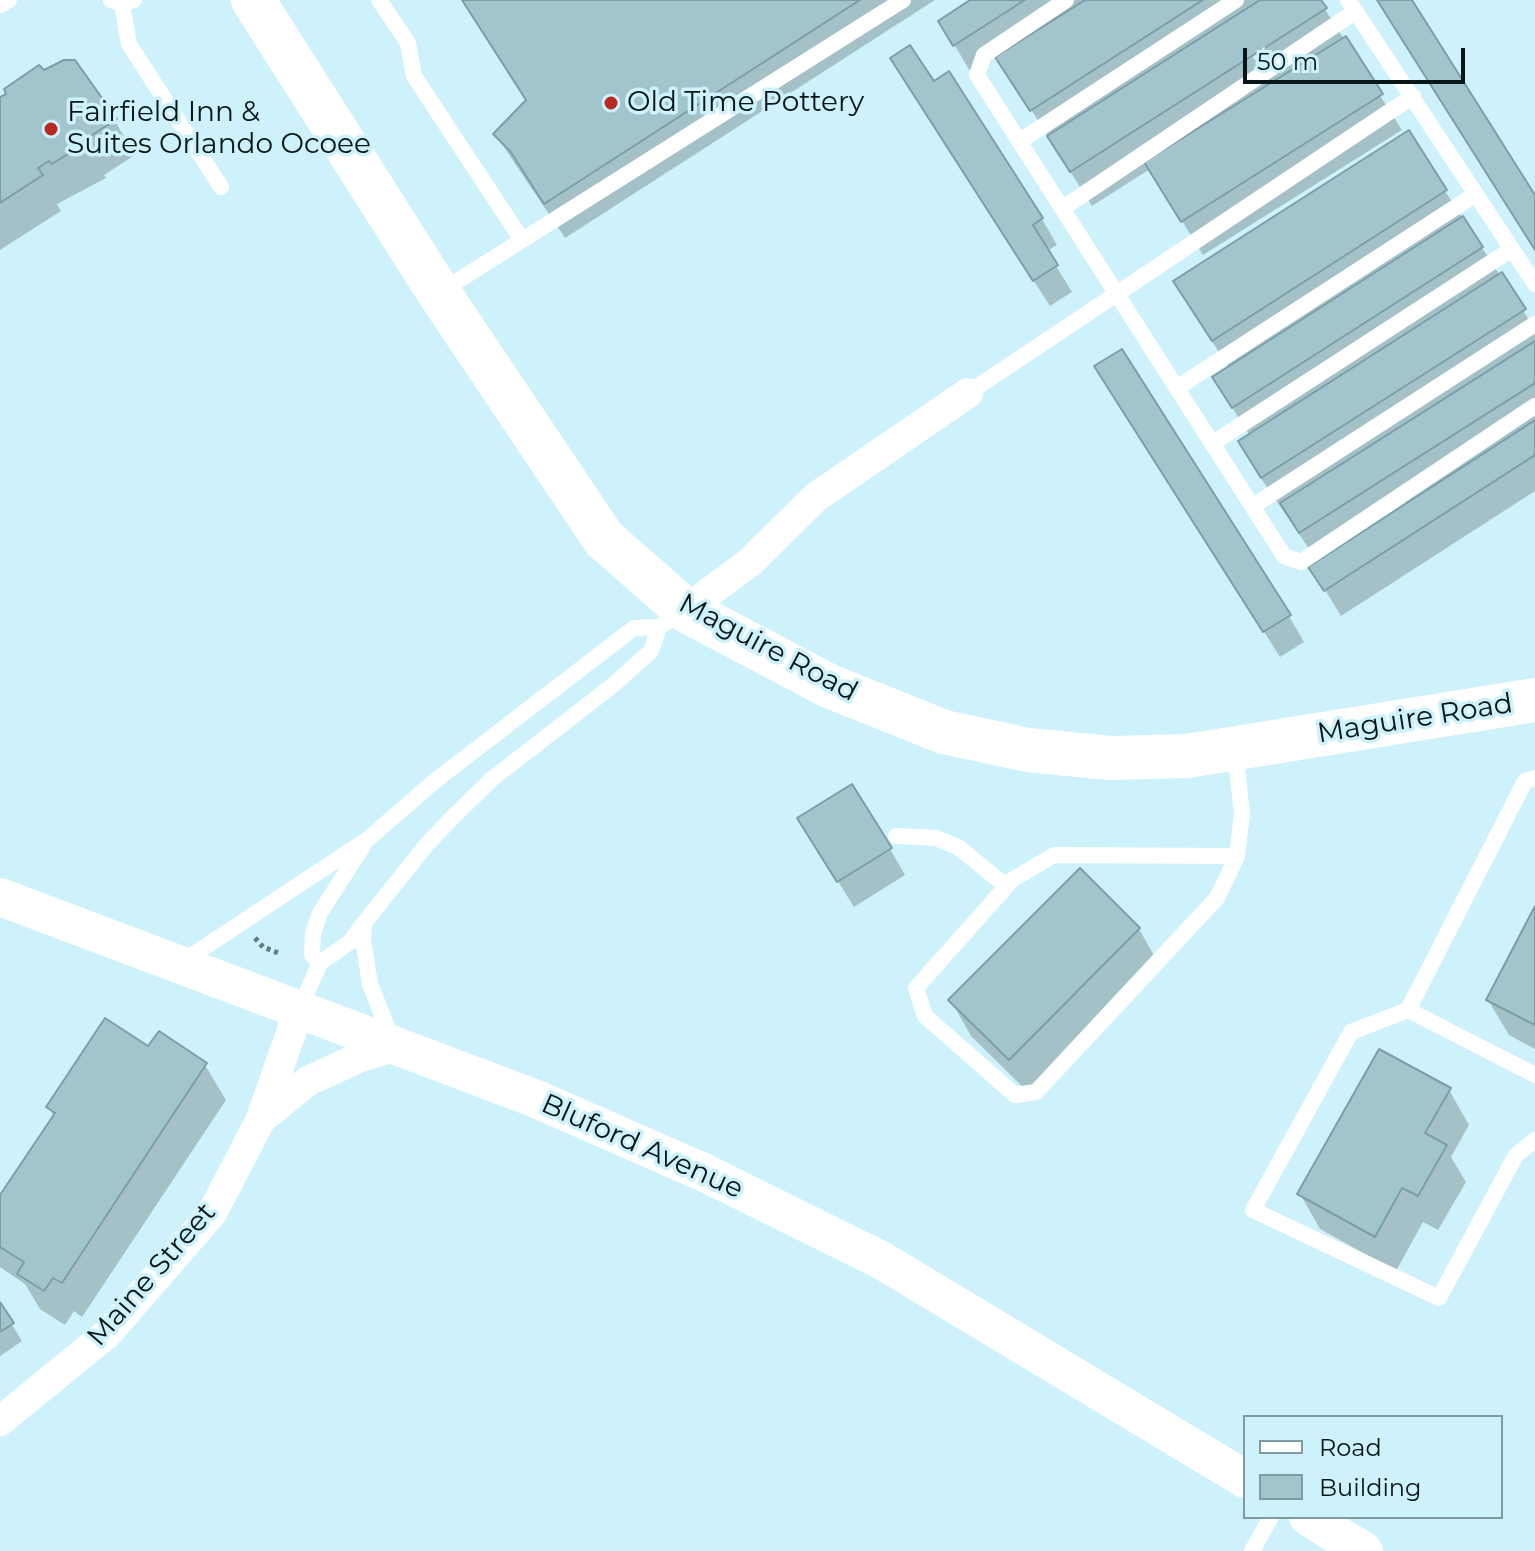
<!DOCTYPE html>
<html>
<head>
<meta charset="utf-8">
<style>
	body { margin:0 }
	#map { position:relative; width:1535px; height:1551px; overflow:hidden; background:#cef2fb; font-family:Montserrat,sans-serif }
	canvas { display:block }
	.legend { position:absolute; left:1243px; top:1415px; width:260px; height:104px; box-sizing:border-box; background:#cef2fb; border:2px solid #7f9aa0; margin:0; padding:10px 14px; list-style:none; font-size:24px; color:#081618 }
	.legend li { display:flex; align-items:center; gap:16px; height:40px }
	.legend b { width:40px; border:2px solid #7f9aa0 }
	.scale { position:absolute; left:1243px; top:48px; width:222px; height:36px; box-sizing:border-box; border:4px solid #081618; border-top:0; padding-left:10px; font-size:24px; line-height:28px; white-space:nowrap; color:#081618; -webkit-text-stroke:6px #cef2fb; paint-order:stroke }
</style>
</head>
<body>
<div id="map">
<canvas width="1535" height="1551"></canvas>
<ul class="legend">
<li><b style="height:10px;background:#fff"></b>Road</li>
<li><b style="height:22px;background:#a2c5cd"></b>Building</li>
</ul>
<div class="scale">50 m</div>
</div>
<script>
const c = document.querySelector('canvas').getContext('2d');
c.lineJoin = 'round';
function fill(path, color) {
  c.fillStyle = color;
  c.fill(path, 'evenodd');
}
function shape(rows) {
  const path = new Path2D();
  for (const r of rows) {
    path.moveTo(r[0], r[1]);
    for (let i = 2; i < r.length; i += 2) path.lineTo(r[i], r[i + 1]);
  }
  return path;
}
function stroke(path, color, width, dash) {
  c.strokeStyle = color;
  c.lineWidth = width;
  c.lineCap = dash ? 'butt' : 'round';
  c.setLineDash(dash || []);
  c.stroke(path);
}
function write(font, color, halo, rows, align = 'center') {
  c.font = font + ' Montserrat,sans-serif';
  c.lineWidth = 7;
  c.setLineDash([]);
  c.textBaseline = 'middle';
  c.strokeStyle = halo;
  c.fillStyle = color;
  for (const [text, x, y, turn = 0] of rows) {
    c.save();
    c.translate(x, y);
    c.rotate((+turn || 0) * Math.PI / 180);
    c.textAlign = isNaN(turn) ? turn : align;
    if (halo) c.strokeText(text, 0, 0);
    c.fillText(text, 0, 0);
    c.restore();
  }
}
fill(shape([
	[463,0,935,0,565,238,495,134,528,102],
	[974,0,1319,0,1402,130,1203,255,1150,169,1092,206,996,54,970,71,940,21],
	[44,72,96,89,135,155,104,175,106,178,57,204,61,211,0,250,0,99],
	[933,83,1042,219,1057,245,1047,251,1072,292,1050,306,908,85],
	[1445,191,1535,329,1535,491,1341,616,1311,567,1407,505,1405,502,1316,559,1260,477,1250,436,1230,404,1230,369,1196,317],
	[1112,393,1289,616,1304,642,1280,657],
	[815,845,890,849,905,875,854,907],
	[1535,910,1535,1049,1509,1035,1488,1000],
	[1139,929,1159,964,1030,1094,971,1036,951,1001],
	[149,1049,205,1065,226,1100,82,1317,74,1311,65,1325,40,1309,25,1284,0,1267,0,1198,54,1117,49,1107],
	[1449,1090,1469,1125,1451,1157,1466,1182,1438,1230,1423,1222,1396,1271,1320,1229,1300,1194],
	[0,1305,22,1341,0,1356]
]), '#0003');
const building = shape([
	[462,0,860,0,544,204,510,151,493,134,526,100,462,0],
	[970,0,1025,0,953,46,938,21,970,0],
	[1085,0,1203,0,1030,111,995,57,1085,0],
	[1260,0,1321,0,1327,8,1070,172,1047,136,1260,0],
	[1377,0,1412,0,1535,195,1535,250,1377,0],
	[1346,36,1383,94,1181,222,1144,162,1346,36],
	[910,45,934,81,949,71,1043,218,1033,225,1058,265,1033,281,890,58,910,45],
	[64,60,75,60,117,119,86,139,87,142,52,164,49,161,38,168,43,175,0,203,0,97,6,94,4,89,39,65,44,70,64,60],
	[1409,130,1447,190,1212,341,1173,281,1409,130],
	[1463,216,1483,247,1232,408,1212,377,1463,216],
	[1502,272,1526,309,1261,478,1238,441,1502,272],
	[1535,341,1535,383,1299,533,1280,503,1535,341],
	[1122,349,1291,615,1263,632,1094,366,1122,349],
	[1535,420,1535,455,1324,591,1308,567,1535,420],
	[852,784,892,848,837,882,797,818,852,784],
	[1080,868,1140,928,1009,1060,948,1000,1080,868],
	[1535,906,1535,1025,1486,1000,1535,906],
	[105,1018,148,1046,159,1031,207,1063,62,1283,53,1278,44,1291,17,1274,24,1262,0,1247,0,1195,55,1113,46,1107,105,1018],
	[1379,1049,1451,1088,1425,1133,1447,1145,1418,1196,1402,1188,1375,1237,1297,1194,1379,1049],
	[0,1302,14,1323,0,1332,0,1302]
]);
fill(building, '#a2c5cd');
stroke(building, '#7c9fa7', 2);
stroke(shape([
	[255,938,263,947,281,954]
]), '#637c81', 5, [4, 4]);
stroke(shape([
	[111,0,122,4,134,0],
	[379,0,408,43,414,76,522,240],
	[1066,0,984,55,977,75,1284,556,1301,562,1535,406],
	[1348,0,1535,284],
	[122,4,129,44,221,187],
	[0,5,9,0],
	[1020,141,1236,0],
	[1063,208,1356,11],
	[440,292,903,0],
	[1178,387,1476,194],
	[968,393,1413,96],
	[1213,443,1512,249],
	[1253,506,1535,324],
	[1235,750,1242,814,1237,856,1217,898,1036,1092,1015,1095,925,1016,916,988,1012,880,1054,855,1237,856],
	[896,836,936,838,958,847,1006,886],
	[182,962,368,839,436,780,634,628,659,627,684,611],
	[320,963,312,955,313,933,320,913,363,846],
	[299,1010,320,963,350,942,363,924],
	[1408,1010,1525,781,1535,778],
	[393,1042,370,984,363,940,364,923,428,843,454,816,493,778,612,686,651,651,659,627],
	[1535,1075,1408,1010,1351,1032,1253,1210,1439,1298,1516,1155,1535,1140],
	[1252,1551,1271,1517]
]), '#fff', 16);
stroke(shape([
	[685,610,749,563,816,497,968,393],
	[261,1119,308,1081,358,1058,394,1047],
	[0,1421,108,1333,212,1213,260,1121,299,1010]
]), '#fff', 30);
stroke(shape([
	[0,897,534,1098,705,1173,881,1260,1245,1479],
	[1308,1517,1364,1551]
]), '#fff', 38);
stroke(shape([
	[253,0,439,293,604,539,685,610,829,686,944,732,1028,750,1110,758,1187,756,1535,700]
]), '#fff', 44);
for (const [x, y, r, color] of [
	[611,103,8,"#b92b20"],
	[51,129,8,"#b92b20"]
]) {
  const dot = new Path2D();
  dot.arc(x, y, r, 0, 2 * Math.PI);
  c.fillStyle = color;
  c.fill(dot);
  stroke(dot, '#cef2fb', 3);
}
write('28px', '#081618', '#cef2fb', [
	["Old Time Pottery",627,103],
	["Fairfield Inn &",67,113],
	["Suites Orlando Ocoee",67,145]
], 'left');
write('28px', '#081618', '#cef2fb', [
	["Maguire Road",768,648,28],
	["Maguire Road",1415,719,-9],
	["Bluford Avenue",642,1147,24],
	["Maine Street",152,1275,-49]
]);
</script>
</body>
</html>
